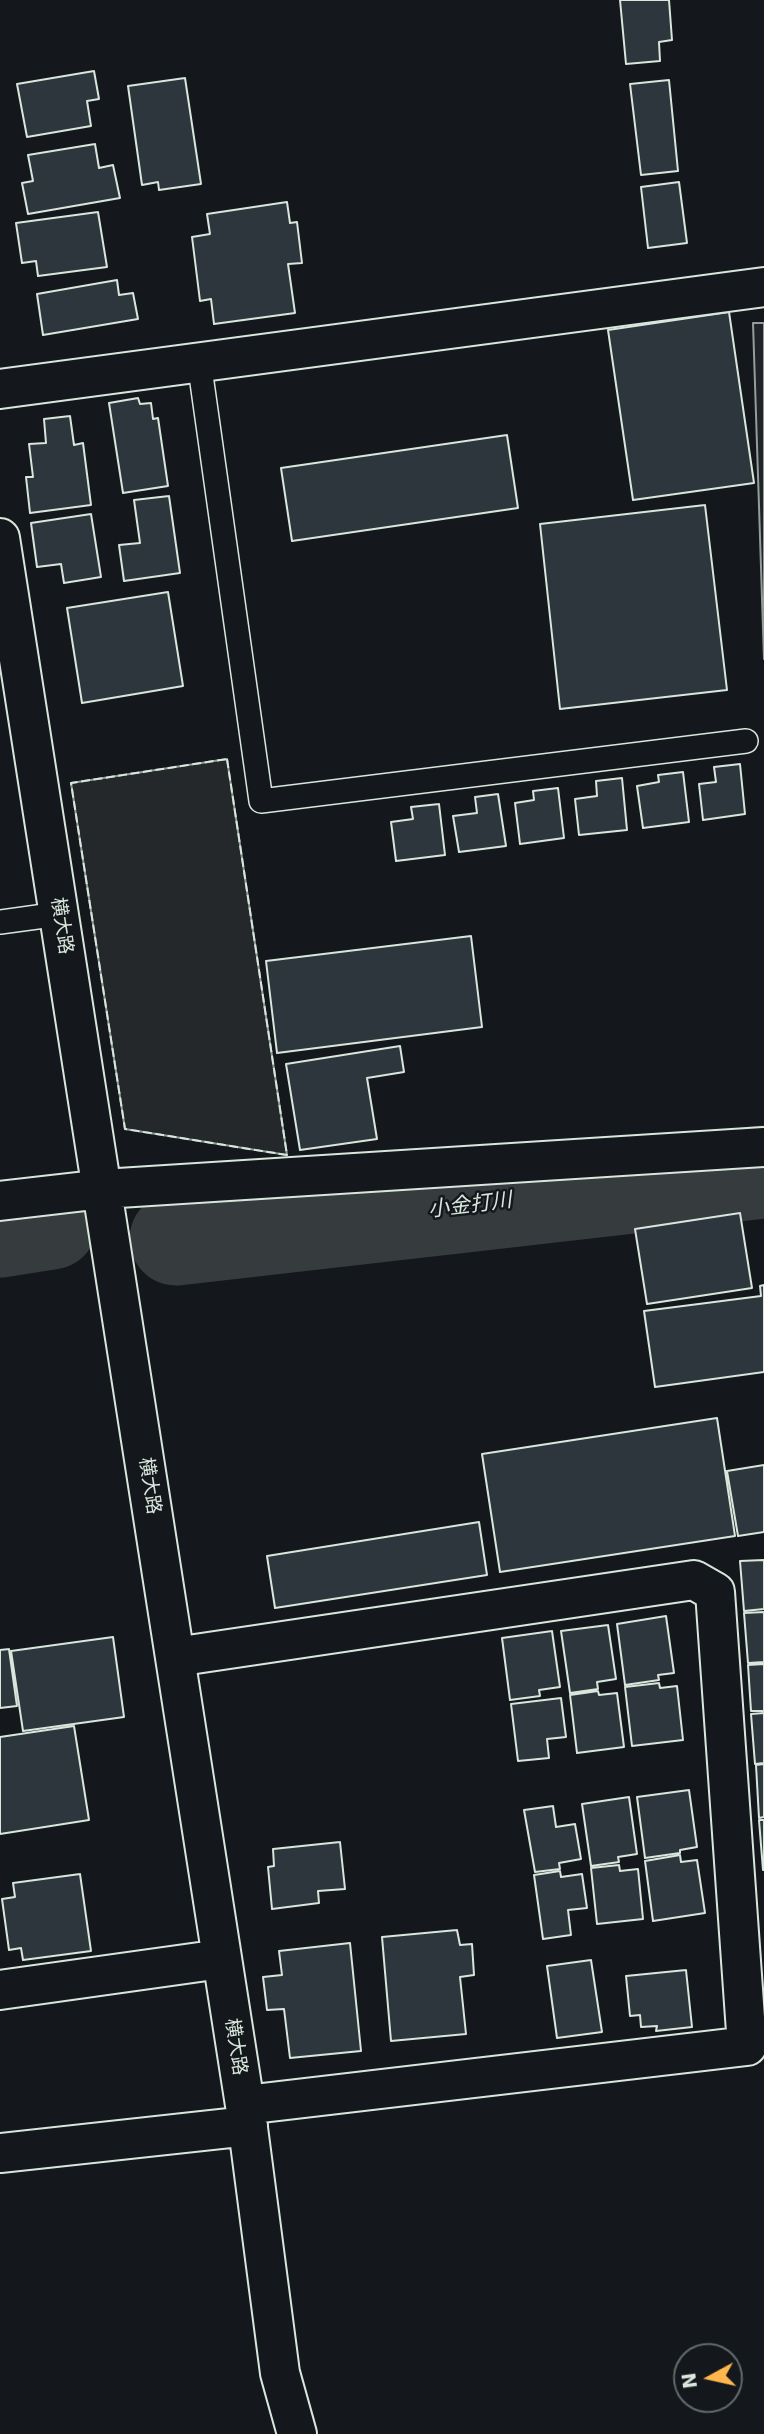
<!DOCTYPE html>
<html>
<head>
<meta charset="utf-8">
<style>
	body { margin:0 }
	#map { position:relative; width:764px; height:2434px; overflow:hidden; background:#14181c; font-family:"DejaVu Sans",sans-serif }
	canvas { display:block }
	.north { position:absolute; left:673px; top:2343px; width:70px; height:70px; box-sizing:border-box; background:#14181c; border:2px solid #626a69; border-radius:50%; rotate:262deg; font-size:19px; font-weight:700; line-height:28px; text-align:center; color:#d8e6dc }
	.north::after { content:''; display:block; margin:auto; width:24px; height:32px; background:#ffb74d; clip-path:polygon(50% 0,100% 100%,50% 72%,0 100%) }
</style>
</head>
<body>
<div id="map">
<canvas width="764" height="2434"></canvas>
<div class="north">N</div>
</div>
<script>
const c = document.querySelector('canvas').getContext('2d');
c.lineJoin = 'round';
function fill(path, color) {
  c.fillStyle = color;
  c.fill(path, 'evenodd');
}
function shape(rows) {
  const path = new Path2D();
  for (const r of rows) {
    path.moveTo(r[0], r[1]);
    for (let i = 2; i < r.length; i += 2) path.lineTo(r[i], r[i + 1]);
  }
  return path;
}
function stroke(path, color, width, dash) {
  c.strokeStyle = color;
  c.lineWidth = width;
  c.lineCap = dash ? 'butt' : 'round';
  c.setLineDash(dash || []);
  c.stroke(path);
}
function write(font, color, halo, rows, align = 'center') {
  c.font = font + ' "DejaVu Sans","Noto Sans JP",sans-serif';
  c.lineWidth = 5;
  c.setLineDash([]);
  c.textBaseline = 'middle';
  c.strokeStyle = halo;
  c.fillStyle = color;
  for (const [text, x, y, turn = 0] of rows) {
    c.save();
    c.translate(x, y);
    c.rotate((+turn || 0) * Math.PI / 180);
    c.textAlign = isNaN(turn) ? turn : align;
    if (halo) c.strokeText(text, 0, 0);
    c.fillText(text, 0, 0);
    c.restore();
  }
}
const green = shape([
	[753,323,764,323,764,659,753,323]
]);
fill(green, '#202428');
stroke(green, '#939e99', 2);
const parking = shape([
	[227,759,287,1155,125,1129,71,783,227,759]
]);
fill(parking, '#24282b');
stroke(parking, '#939e99', 2);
stroke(shape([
	[0,1231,51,1223],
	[176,1239,764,1172]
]), '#363b3e', 93);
const building = shape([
	[620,0,669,0,672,40,659,42,660,61,626,64,620,0],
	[94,71,99,99,87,101,91,126,27,137,17,84,94,71],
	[185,78,201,184,159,190,158,182,142,185,128,86,185,78],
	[669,80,678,171,641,175,630,84,669,80],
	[95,144,99,168,113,165,120,198,28,214,22,183,33,181,28,155,95,144],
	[679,182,687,243,648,248,641,187,679,182],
	[287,202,290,223,297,222,302,263,288,264,295,313,214,324,211,299,200,301,192,237,210,234,207,214,287,202],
	[98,212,107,267,38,276,36,261,22,263,16,223,98,212],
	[117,280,119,295,133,293,138,319,43,335,37,294,117,280],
	[729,312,754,483,633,500,608,330,729,312],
	[138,398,140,404,151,403,153,419,158,418,168,486,123,493,109,403,138,398],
	[70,416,74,445,83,443,91,505,30,513,26,477,33,477,29,444,46,443,44,419,70,416],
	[507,435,518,508,292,541,281,468,507,435],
	[169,496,180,573,124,581,119,545,140,543,134,500,169,496],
	[705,505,727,690,560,709,540,524,705,505],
	[91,514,101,577,64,583,61,564,37,567,31,523,91,514],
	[168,592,183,686,82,703,67,608,168,592],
	[740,764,745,814,703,820,699,784,716,782,714,767,740,764],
	[683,772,689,822,643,828,637,786,659,782,658,775,683,772],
	[622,778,627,830,579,835,575,799,597,796,596,781,622,778],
	[558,788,564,838,520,844,515,803,534,800,533,791,558,788],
	[498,794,506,846,459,852,453,816,477,813,475,797,498,794],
	[439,804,445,855,396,861,391,822,413,819,411,807,439,804],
	[471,936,482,1027,277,1053,266,961,471,936],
	[400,1046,404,1072,367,1078,377,1139,300,1150,286,1064,400,1046],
	[740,1213,752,1288,647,1304,635,1229,740,1213],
	[764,1285,764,1372,655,1387,644,1311,761,1296,760,1286,764,1285],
	[717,1418,735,1536,500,1572,482,1454,717,1418],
	[764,1465,764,1532,738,1536,727,1471,764,1465],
	[479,1522,487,1575,275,1608,267,1556,479,1522],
	[764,1560,764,1609,744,1611,740,1561,764,1560],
	[764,1612,764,1662,748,1663,744,1613,764,1612],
	[666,1616,674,1673,658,1675,659,1680,625,1685,617,1624,666,1616],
	[608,1625,616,1679,597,1682,598,1689,570,1693,561,1631,608,1625],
	[552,1631,560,1687,539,1690,540,1696,510,1700,502,1638,552,1631],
	[113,1637,124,1717,23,1731,11,1651,113,1637],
	[9,1649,17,1706,0,1708,0,1650,9,1649],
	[764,1664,764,1711,751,1711,748,1665,764,1664],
	[659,1683,660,1688,677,1686,683,1740,632,1746,625,1687,659,1683],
	[598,1691,599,1695,617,1693,624,1747,577,1753,570,1695,598,1691],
	[561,1698,566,1737,547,1739,549,1758,518,1761,511,1704,561,1698],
	[764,1713,764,1763,755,1764,751,1714,764,1713],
	[74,1726,89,1820,0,1834,0,1737,74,1726],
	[764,1764,764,1817,759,1818,756,1765,764,1764],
	[689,1790,697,1847,680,1850,680,1853,645,1858,637,1797,689,1790],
	[629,1797,637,1854,618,1857,619,1862,591,1866,582,1804,629,1797],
	[553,1806,556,1827,575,1824,581,1859,559,1863,560,1869,535,1872,524,1810,553,1806],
	[759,1820,764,1820,764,1870,763,1870,759,1820],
	[340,1842,345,1889,318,1891,319,1903,272,1909,268,1867,274,1866,273,1849,340,1842],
	[680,1855,681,1862,697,1860,705,1913,653,1921,645,1861,680,1855],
	[619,1865,620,1871,638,1869,643,1919,597,1924,591,1868,619,1865],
	[560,1871,561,1877,582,1874,587,1908,568,1910,571,1935,543,1939,534,1875,560,1871],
	[80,1874,91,1951,23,1960,21,1948,9,1950,2,1899,15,1897,13,1883,80,1874],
	[457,1930,460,1945,472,1944,474,1975,460,1977,466,2034,391,2041,382,1937,457,1930],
	[350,1943,361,2051,290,2058,284,2009,267,2010,263,1977,282,1975,279,1951,350,1943],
	[591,1960,602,2032,557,2038,547,1966,591,1960],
	[686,1970,692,2027,656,2031,657,2026,641,2027,640,2015,630,2016,626,1976,686,1970]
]);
fill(building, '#2c363c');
stroke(building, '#d8e6dc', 2);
const service = shape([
	[199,361,261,801,746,741],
	[0,922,59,914]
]);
const minor = shape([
	[0,389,764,287],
	[0,538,245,2105,280,2373,297,2434],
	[0,1201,103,1189,764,1147],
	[175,1657,694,1580,715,1592,747,2046,245,2105],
	[0,1990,221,1959],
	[0,2153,248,2126]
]);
stroke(service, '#d8e6dc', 26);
stroke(minor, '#d8e6dc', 42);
stroke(service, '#14181c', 23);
stroke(minor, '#14181c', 38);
stroke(shape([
	[227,759,287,1155,125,1129,71,783,227,759]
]), '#d8e6dc', 2, [9, 3.5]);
write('19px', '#d8e6dc', '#14181c', [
	["横大路",61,926,81],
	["横大路",149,1486,81],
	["横大路",235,2047,81]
]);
write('italic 21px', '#d8e6dc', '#14181c', [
	["小金打川",470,1206,-7]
]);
</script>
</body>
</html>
